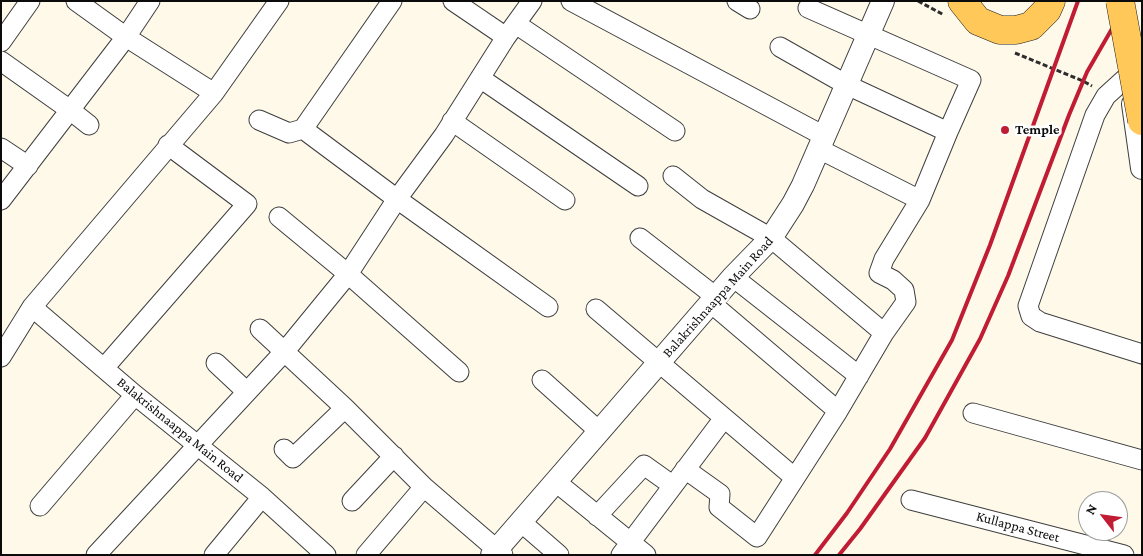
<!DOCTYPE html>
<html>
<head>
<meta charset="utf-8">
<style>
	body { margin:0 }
	#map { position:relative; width:1143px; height:556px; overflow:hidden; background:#fff9e9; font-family:"Crimson Pro",serif }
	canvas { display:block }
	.frame { position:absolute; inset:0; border:2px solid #0b0b0b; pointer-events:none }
	.north { position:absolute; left:1078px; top:491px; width:50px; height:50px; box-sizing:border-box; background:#fff; border:1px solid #9d9d9d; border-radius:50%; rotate:300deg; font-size:14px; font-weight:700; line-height:20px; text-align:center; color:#0b0b0b }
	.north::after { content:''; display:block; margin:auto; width:18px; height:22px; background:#c01d34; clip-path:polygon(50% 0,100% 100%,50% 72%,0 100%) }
</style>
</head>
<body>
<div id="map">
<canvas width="1143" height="556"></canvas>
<div class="frame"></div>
<div class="north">N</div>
</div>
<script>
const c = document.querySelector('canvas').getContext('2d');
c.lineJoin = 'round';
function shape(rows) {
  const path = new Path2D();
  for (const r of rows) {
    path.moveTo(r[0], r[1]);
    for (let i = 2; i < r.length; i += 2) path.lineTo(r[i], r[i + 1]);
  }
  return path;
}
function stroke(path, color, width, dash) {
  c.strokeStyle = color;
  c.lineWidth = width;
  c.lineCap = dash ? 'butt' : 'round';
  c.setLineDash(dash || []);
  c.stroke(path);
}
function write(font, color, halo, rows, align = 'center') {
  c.font = font + ' "Crimson Pro",serif';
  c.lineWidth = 5;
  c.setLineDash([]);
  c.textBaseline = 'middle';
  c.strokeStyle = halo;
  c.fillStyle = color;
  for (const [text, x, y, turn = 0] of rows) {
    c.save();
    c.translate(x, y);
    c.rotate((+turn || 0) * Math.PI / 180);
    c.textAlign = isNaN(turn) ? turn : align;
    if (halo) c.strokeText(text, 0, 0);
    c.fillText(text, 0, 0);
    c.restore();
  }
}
const minor = shape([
	[76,1,126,37,214,93],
	[453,1,506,37],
	[571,1,824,136],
	[737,1,750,9],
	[808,8,971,80,948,132],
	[516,24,675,131],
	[1,42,30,1],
	[1,61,70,110,89,125],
	[1128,76,1106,96,1095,115,1028,306,1031,316,1040,322,1142,354],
	[480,78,638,186],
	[259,120,289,133,303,129,392,1],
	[452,121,565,200],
	[303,129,397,199,548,307],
	[1,148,28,166],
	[819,149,920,200],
	[673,176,702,199,771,238,884,333],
	[1,200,126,37,150,1],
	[279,217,348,274,459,372],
	[640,238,716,297],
	[733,277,859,376],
	[711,303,838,411],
	[32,307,135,395,262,497,326,555],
	[596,309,795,478],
	[260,329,345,408,424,487,503,555],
	[1,357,32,307,214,93,279,1],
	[216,363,247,392],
	[104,368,247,204,168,145],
	[542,380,600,432],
	[973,413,1142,460],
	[284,449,293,458,345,408],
	[685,469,720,494,719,507,757,537,838,411,884,333,906,302,904,290,893,280,879,273,884,259,920,200,948,132,847,85,780,47],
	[556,482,646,555],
	[911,500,1124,555],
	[352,501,394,456],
	[40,506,135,395],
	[597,516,644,465,672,485],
	[521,522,559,555],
	[96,555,285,351,348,274,397,199,444,135,506,37,532,1],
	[214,555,262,497],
	[366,555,424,487],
	[621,555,724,418]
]);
const tertiary = shape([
	[1133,104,1142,168],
	[492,555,733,277,771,238,793,204,803,185,883,1]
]);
const primary = shape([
	[962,1,978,21,1000,30,1016,30,1031,26,1047,10,1051,1]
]);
stroke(minor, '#3e3e3e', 21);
stroke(tertiary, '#3e3e3e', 24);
stroke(primary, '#1c1c1c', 29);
stroke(shape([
	[918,1,944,15],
	[1015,53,1083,81,1092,86]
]), '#2d2d2d', 3, [5, 2.5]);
stroke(minor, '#fff', 19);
stroke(tertiary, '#fff', 22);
stroke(primary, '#ffc859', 28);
stroke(shape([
	[815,555,847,513,890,449,952,340,990,245,1078,1],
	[839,555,860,529,925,438,980,339,1008,276,1069,115,1087,72,1128,1]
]), '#c01d34', 4);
const primaryBridge = shape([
	[1120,1,1142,121]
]);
stroke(primaryBridge, '#1c1c1c', 29, []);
stroke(primaryBridge, '#ffc859', 28);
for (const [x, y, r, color] of [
	[1005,130,5,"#c01d34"]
]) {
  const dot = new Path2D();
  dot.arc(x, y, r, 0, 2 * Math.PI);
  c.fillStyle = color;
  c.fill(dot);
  stroke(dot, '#fff', 2);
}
write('bold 14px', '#0b0b0b', '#fff', [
	["Temple",1015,130]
], 'left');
write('14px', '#0b0b0b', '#fff', [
	["Balakrishnaappa Main Road",718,297,-48],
	["Balakrishnaappa Main Road",180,430,39],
	["Kullappa Street",1018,527,15]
]);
</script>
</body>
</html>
